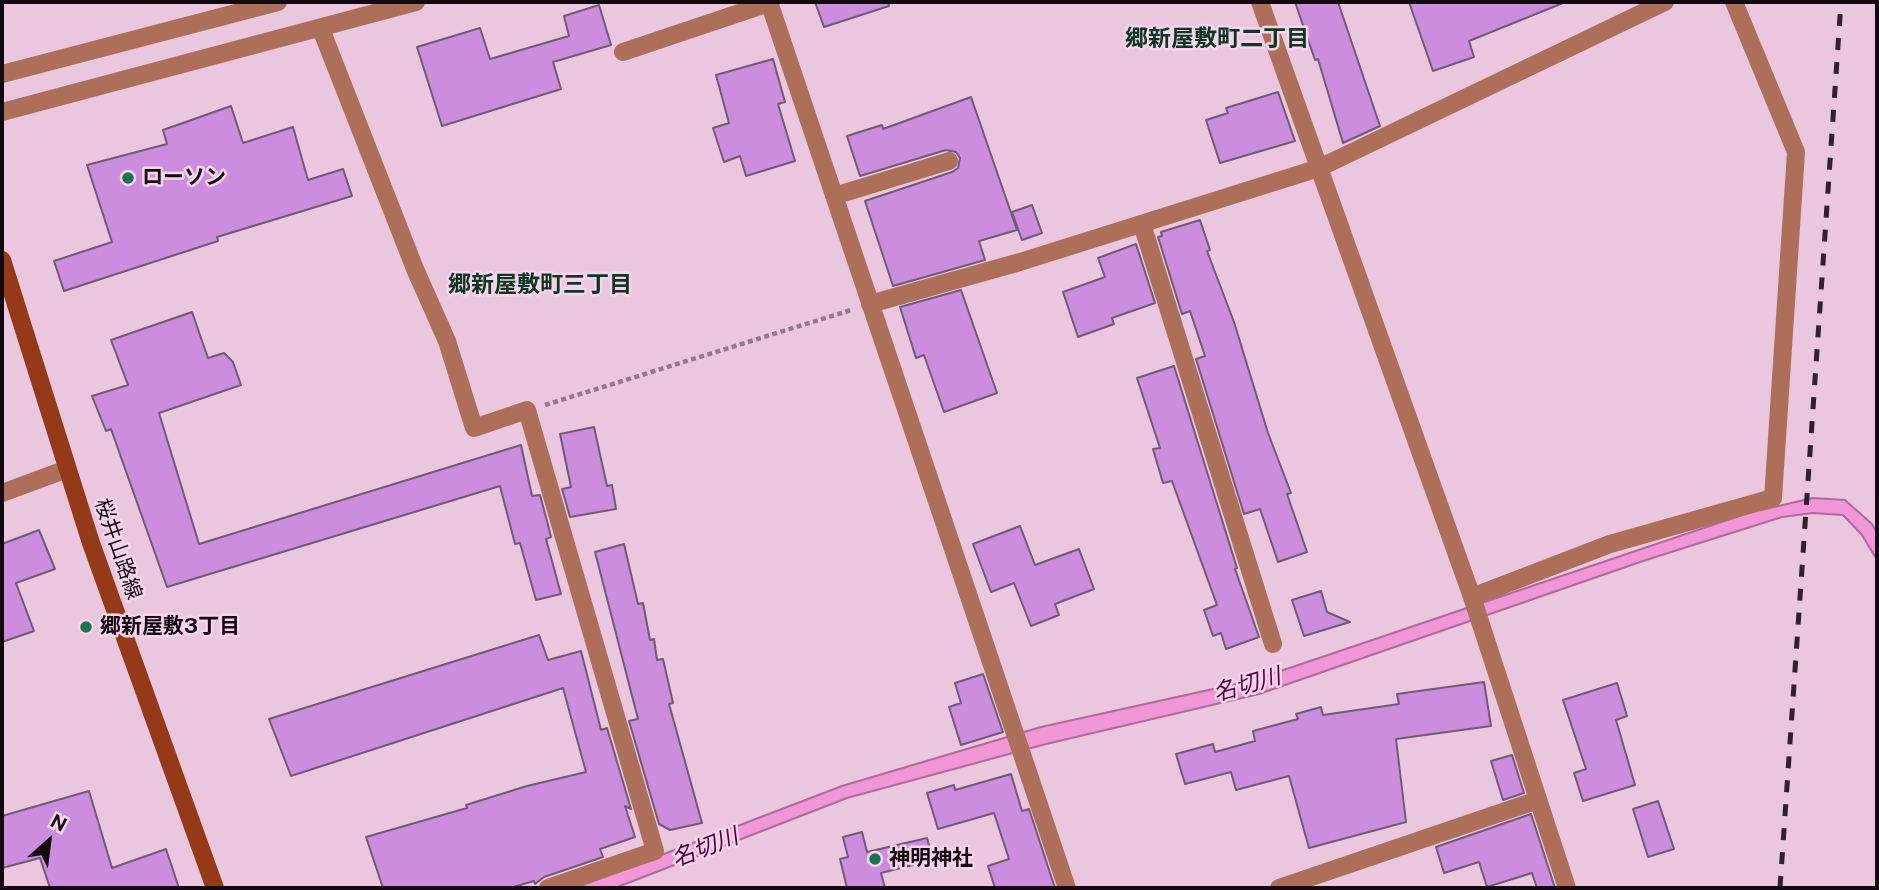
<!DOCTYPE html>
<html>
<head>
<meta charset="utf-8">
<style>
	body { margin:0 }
	#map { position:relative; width:1879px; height:890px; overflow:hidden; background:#eac7de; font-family:"Public Sans",sans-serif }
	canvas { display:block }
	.frame { position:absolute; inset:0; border:4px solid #130810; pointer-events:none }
	.north { position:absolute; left:14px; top:806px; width:70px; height:70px; -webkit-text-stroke:5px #f7d4eb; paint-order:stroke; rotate:28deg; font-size:19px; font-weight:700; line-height:28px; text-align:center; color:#130810 }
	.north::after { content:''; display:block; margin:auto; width:24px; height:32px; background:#130810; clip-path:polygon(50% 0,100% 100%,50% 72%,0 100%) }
</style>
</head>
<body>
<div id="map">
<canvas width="1879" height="890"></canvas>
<div class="frame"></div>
<div class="north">N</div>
</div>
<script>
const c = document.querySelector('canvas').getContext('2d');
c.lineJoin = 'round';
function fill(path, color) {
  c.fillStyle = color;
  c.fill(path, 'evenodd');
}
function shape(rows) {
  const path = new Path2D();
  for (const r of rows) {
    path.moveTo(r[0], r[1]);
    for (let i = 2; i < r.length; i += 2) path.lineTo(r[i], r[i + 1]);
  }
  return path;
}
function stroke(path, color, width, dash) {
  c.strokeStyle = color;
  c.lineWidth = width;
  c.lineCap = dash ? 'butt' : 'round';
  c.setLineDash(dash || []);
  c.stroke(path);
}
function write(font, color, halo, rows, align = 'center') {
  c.font = font + ' "Public Sans","Noto Sans JP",sans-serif';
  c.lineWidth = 5;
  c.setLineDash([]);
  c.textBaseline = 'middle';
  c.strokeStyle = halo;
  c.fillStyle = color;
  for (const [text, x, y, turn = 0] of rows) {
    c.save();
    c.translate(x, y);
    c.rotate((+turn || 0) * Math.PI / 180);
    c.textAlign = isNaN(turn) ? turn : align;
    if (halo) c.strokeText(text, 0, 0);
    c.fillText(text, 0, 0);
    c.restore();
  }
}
const water = shape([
	[1813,498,1845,500,1872,524,1877,533,1877,560,1862,535,1843,515,1813,513,1782,517,1646,560,1259,694,1046,744,847,798,615,888,575,888,842,786,1041,727,1254,680,1748,513,1813,498]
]);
fill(water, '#f196d6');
stroke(water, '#ae6b9b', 2);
const building = shape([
	[815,2,888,2,889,6,824,27,815,2],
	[1295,2,1338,2,1380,126,1343,143,1318,59,1315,60,1295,2],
	[1409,2,1563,2,1563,3,1469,41,1474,57,1433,71,1409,2],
	[599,5,611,45,553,62,561,89,442,126,417,47,480,28,490,59,569,36,564,16,599,5],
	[773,59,785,102,778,104,795,161,746,176,740,156,724,162,713,128,729,123,716,75,773,59],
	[1278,92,1295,141,1220,163,1206,120,1228,113,1226,108,1278,92],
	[971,97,1017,230,979,241,985,260,893,286,865,201,952,172,958,168,960,158,956,152,946,150,860,176,847,136,882,125,883,129,971,97],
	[231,106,243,143,293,127,308,180,343,169,352,196,217,237,218,241,64,291,54,261,112,242,87,165,167,144,163,130,231,106],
	[1032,205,1042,233,1022,240,1012,212,1032,205],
	[1200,220,1210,250,1207,251,1234,322,1268,433,1291,493,1287,494,1307,552,1278,562,1260,509,1244,514,1196,359,1205,356,1190,311,1182,314,1158,237,1162,236,1161,232,1200,220],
	[1136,244,1155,303,1112,318,1114,324,1078,337,1063,292,1105,277,1098,258,1136,244],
	[961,290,997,393,944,412,924,355,916,358,900,307,961,290],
	[192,312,208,358,224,353,233,362,241,385,159,413,199,544,521,445,532,496,540,495,547,521,551,537,546,539,561,594,536,600,520,543,515,544,500,486,167,587,111,429,106,431,92,396,128,385,111,340,192,312],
	[1174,366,1237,568,1235,569,1259,637,1226,649,1221,633,1213,636,1204,610,1217,605,1172,481,1163,483,1153,449,1160,448,1137,378,1174,366],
	[594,427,607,486,612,485,616,509,570,517,562,489,571,487,560,434,594,427],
	[1020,526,1035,565,1079,549,1094,589,1055,604,1059,615,1031,626,1014,583,991,592,973,544,1020,526],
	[39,530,55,569,16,583,34,631,2,642,2,544,39,530],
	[624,544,638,604,643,603,650,640,654,639,657,660,663,659,673,703,669,704,702,823,670,830,659,824,629,721,638,719,595,552,624,544],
	[1321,591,1327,612,1350,622,1304,636,1292,600,1321,591],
	[539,635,548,660,581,651,601,730,607,728,631,809,625,806,635,837,600,849,603,857,544,877,535,884,534,881,510,888,383,888,366,837,467,808,466,805,527,786,586,772,563,688,291,776,269,719,539,635],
	[983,674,1003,732,961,745,949,707,961,703,955,683,983,674],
	[1484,682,1491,726,1396,739,1406,822,1309,848,1289,776,1236,790,1231,772,1185,784,1176,754,1213,744,1215,752,1255,741,1253,731,1298,719,1296,714,1321,707,1323,715,1399,704,1397,694,1484,682],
	[1617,683,1627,716,1616,720,1635,785,1583,801,1574,773,1586,769,1563,700,1617,683],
	[1512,755,1524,793,1503,800,1491,761,1512,755],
	[1011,774,1022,811,1029,809,1055,888,995,888,988,866,1009,859,994,813,938,829,927,793,954,785,955,790,1011,774],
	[89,791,112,868,166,849,179,888,50,888,40,858,2,868,2,816,89,791],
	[1658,801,1674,849,1648,857,1633,809,1658,801],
	[1531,814,1555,888,1537,888,1532,873,1487,887,1479,862,1444,873,1436,847,1531,814],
	[862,832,867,852,927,838,933,860,881,873,885,888,847,888,840,859,848,857,843,837,862,832]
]);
fill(building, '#cd8ddf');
stroke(building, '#705b76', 2);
stroke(shape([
	[545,405,851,310]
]), '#93798a', 4.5, [5, 3.5]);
stroke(shape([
	[769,2,1067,888],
	[1260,2,1472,597,1567,888],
	[321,29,415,269,447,341,474,428,527,410,655,851,548,888],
	[623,52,769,3],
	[834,196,949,161],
	[1142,224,1273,644],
	[870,304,1020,262,1319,168,1665,2],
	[2,493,67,469],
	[1472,597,1610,544,1773,498,1796,152,1734,2],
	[1279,888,1538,800]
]), '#ae6f5a', 18);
stroke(shape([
	[2,74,278,2],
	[2,112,416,2]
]), '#ae6f5a', 18);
stroke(shape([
	[2,260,91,543,215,888]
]), '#953a18', 18);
stroke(shape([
	[1780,888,1841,2]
]), '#30222c', 5, [12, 12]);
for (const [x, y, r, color] of [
	[128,178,7,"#15764d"],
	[86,627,7,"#15764d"],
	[875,859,7,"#15764d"]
]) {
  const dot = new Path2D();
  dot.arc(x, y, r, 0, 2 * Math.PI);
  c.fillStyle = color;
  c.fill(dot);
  stroke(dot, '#f7d4eb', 2.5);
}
write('bold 21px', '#130810', '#f7d4eb', [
	["ローソン",142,178],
	["郷新屋敷3丁目",100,627],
	["神明神社",889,859]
], 'left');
write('21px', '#130810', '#f7d4eb', [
	["桜井山路線",118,549,71]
]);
write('bold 23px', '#0b3723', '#f7d4eb', [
	["郷新屋敷町二丁目",1217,39],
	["郷新屋敷町三丁目",540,285]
]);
write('italic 23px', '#510041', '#f7d4eb', [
	["名切川",1247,685,-16],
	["名切川",705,848,-21]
]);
</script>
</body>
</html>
